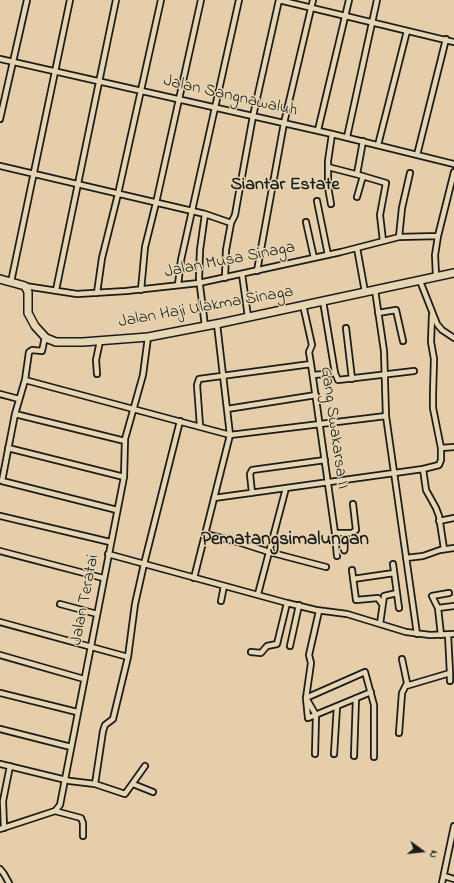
<!DOCTYPE html>
<html>
<head>
<meta charset="utf-8">
<style>
	body { margin:0 }
	#map { position:relative; width:454px; height:883px; overflow:hidden; background:#e5cea9; font-family:"Indie Flower",sans-serif }
	canvas { display:block }
	.north { position:absolute; left:402px; top:831px; width:40px; height:40px; -webkit-text-stroke:3px #e7d6b3; paint-order:stroke; rotate:105deg; font-size:11px; font-weight:700; line-height:16px; text-align:center; color:#1c1c1c }
	.north::after { content:''; display:block; margin:auto; width:14px; height:18px; background:#1c1c1c; clip-path:polygon(50% 0,100% 100%,50% 72%,0 100%) }
</style>
</head>
<body>
<div id="map">
<canvas width="454" height="883"></canvas>
<div class="north">N</div>
</div>
<script>
const c = document.querySelector('canvas').getContext('2d');
c.lineJoin = 'round';
function shape(rows) {
  const path = new Path2D();
  for (const r of rows) {
    path.moveTo(r[0], r[1]);
    for (let i = 2; i < r.length; i += 2) path.lineTo(r[i], r[i + 1]);
  }
  return path;
}
function stroke(path, color, width, dash) {
  c.strokeStyle = color;
  c.lineWidth = width;
  c.lineCap = dash ? 'butt' : 'round';
  c.setLineDash(dash || []);
  c.stroke(path);
}
function write(font, color, halo, rows, align = 'center') {
  c.font = font + ' "Indie Flower",sans-serif';
  c.lineWidth = 3;
  c.setLineDash([]);
  c.textBaseline = 'middle';
  c.strokeStyle = halo;
  c.fillStyle = color;
  for (const [text, x, y, turn = 0] of rows) {
    c.save();
    c.translate(x, y);
    c.rotate((+turn || 0) * Math.PI / 180);
    c.textAlign = isNaN(turn) ? turn : align;
    if (halo) c.strokeText(text, 0, 0);
    c.fillText(text, 0, 0);
    c.restore();
  }
}
const street = shape([
	[279,0,454,42],
	[0,59,332,134,454,164],
	[0,119,27,0],
	[318,130,349,0],
	[347,137,377,0],
	[378,145,407,31],
	[417,155,446,39],
	[0,166,205,214,231,223],
	[328,167,359,175,386,183,380,215,383,241],
	[357,174,363,141],
	[357,197,363,176],
	[317,201,328,255],
	[331,204,328,187,328,161,332,134],
	[306,222,314,258],
	[399,237,402,208,410,173],
	[357,248,365,292],
	[257,271,284,123,313,0],
	[242,274,248,317],
	[436,276,435,255,438,236,454,172],
	[225,278,226,250,231,223,235,215,238,198,253,116,279,0],
	[420,281,437,324,442,330,454,338],
	[11,282,70,0],
	[178,285,181,260,239,0],
	[25,286,77,294,126,291,199,283,341,252,399,237,438,236],
	[56,290,116,0],
	[141,290,145,247,156,203,201,0],
	[375,290,384,351,386,416,417,634],
	[97,293,102,258,118,194,161,0],
	[323,301,335,373,338,380,414,371],
	[303,305,312,345,309,352,311,364,335,533,337,556],
	[378,313,396,310,403,341],
	[205,326,199,278,200,250,205,214],
	[346,328,352,379],
	[45,337,42,351,32,350,29,352,25,380,15,414,2,481,117,510],
	[97,374,96,360,100,341],
	[313,375,335,373],
	[25,380,230,435,386,416],
	[0,394,19,399],
	[227,409,316,395],
	[15,414,125,441],
	[200,426,197,385,199,379,311,364],
	[8,448,124,477],
	[441,448,454,447],
	[423,469,426,490,436,508,439,516,444,549],
	[252,493,250,474,252,470,325,460],
	[214,498,423,469,439,465,441,460,441,448,433,408,433,394,434,359,431,342,432,315],
	[0,516,110,542],
	[439,521,454,518],
	[335,533,352,533,356,530,353,504],
	[205,534,238,542,269,552,326,567],
	[0,551,103,578],
	[108,554,287,603,316,610,347,614,406,632,430,635,454,634],
	[406,558,423,556,440,550,454,548],
	[393,564,399,608],
	[352,570,356,600,378,598,382,604],
	[194,578,230,435,217,324],
	[353,579,394,573],
	[258,594,286,488],
	[221,601,224,586],
	[60,604,97,614],
	[438,608,454,606],
	[319,611,309,655,311,663,306,698,308,718,371,692],
	[0,622,128,657,135,604,144,564,180,421],
	[380,624,384,596,397,593],
	[441,635,438,608,432,596,449,593],
	[448,635,450,673,450,681],
	[290,646,299,605],
	[251,652,261,653,267,646,277,644,287,603],
	[0,655,84,679],
	[406,686,450,673],
	[0,693,77,712],
	[0,729,71,747],
	[399,733,402,693,407,683,402,659],
	[315,754,316,715,306,698,365,672,374,705,374,757],
	[334,754,337,706],
	[354,756,356,698],
	[0,764,70,781,95,784,125,794,145,766],
	[95,784,103,731,105,725,113,719,128,657],
	[133,784,153,792],
	[55,811,81,818,83,823,83,836],
	[4,828,3,801,10,766],
	[0,829,55,811,60,805,124,477,125,439,143,375,148,337],
	[0,869,4,874,9,883],
	[444,876,454,879],
	[442,883,454,826]
]);
const primary = shape([
	[0,279,25,286,28,292,28,313,35,326,46,338,56,342,83,342,148,337,221,323,454,273]
]);
stroke(street, '#1c1c1c', 8);
stroke(primary, '#1c1c1c', 10);
stroke(street, '#e7d6b3', 4.5);
stroke(primary, '#e7d6b3', 7);
write('17px', '#1c1c1c', '#e7d6b3', [
	["Jalan Sangnawaluh",230,97,13],
	["Jalan Musa Sinaga",230,261,-11],
	["Jalan Haji Ulakma Sinaga",206,308,-10],
	["Gang Swakarsa II",333,428,82],
	["Jalan Teratai",86,600,-79]
]);
write('bold 18px', '#1c1c1c', '#e7d6b3', [
	["Siantar Estate",285,186]
]);
write('bold 19px', '#1c1c1c', '#e7d6b3', [
	["Pematangsimalungan",285,541]
]);
</script>
</body>
</html>
